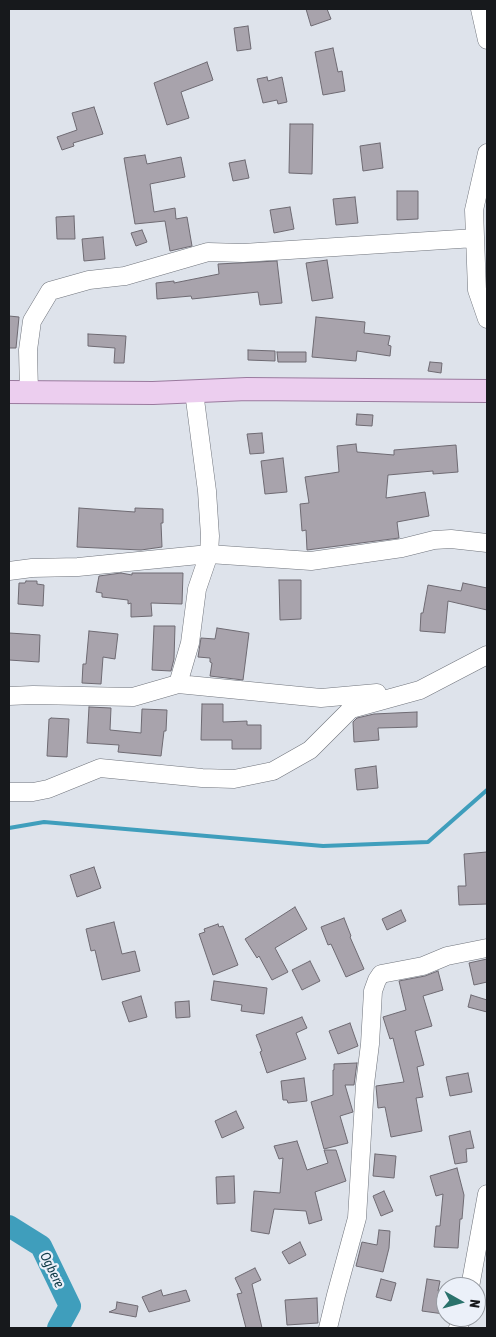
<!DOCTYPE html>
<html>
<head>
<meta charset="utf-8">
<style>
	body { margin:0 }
	#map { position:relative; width:496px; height:1337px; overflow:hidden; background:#dee3eb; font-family:"Asap Condensed",sans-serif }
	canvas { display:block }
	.frame { position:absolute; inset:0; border:10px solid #17191c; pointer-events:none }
	.north { position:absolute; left:436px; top:1277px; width:50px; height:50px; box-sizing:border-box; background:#ebf0f9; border:1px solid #969aa1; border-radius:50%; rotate:97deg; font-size:14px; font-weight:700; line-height:20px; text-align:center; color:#17191c }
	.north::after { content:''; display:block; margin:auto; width:18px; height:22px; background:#2a726c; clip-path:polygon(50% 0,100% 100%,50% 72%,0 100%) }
</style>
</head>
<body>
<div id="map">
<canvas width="496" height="1337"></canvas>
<div class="frame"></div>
<div class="north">N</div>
</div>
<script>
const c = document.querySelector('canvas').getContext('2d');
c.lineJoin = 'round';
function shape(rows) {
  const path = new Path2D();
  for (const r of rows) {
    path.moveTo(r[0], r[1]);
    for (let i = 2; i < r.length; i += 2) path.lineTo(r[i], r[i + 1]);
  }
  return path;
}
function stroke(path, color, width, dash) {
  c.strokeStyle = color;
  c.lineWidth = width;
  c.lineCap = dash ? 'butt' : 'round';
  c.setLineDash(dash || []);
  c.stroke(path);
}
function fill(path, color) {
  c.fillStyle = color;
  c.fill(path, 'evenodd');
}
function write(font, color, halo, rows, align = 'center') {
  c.font = font + ' "Asap Condensed",sans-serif';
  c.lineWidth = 4.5;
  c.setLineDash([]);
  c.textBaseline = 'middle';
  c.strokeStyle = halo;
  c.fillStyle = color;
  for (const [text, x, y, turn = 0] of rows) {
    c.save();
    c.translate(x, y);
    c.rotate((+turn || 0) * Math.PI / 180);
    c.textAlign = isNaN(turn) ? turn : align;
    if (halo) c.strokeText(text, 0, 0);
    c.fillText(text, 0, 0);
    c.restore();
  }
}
stroke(shape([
	[9,828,44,822,323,846,428,842,487,790]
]), '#3f9ebc', 4);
stroke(shape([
	[9,1226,41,1246,70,1306,58,1328]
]), '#3f9ebc', 22);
const building = shape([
	[306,9,327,9,331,19,311,26,306,9],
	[248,26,251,49,237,51,234,28,248,26],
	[333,48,338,72,342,71,345,91,323,95,315,52,333,48],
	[207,62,213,80,181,92,189,118,167,125,154,83,207,62],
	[267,77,268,81,282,77,287,102,278,104,277,100,263,103,257,79,267,77],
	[94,107,103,134,73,143,74,146,62,150,57,137,77,130,72,113,94,107],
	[290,124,313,124,312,174,289,173,290,124],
	[380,143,383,168,363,171,360,146,380,143],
	[145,155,147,164,181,157,185,177,150,184,154,212,175,208,176,219,187,217,192,246,170,251,165,221,135,224,124,158,145,155],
	[245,160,249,178,233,181,229,163,245,160],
	[397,191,418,191,418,219,397,220,397,191],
	[355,197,358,223,336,225,333,199,355,197],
	[290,207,294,229,274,233,270,210,290,207],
	[74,216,75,239,57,239,56,217,74,216],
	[142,230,147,242,136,246,131,233,142,230],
	[103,237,105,259,84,261,82,239,103,237],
	[327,260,333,298,312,301,306,263,327,260],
	[277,261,282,303,260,305,258,292,192,299,191,296,157,299,156,283,174,281,174,283,219,274,218,264,277,261],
	[9,316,19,317,16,348,9,348,9,316],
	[316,317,365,322,364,333,390,336,388,345,391,346,390,356,357,351,356,361,312,357,316,317],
	[88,334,126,336,124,363,114,363,115,348,88,346,88,334],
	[248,350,275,351,275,361,248,360,248,350],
	[277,352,306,352,306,362,278,362,277,352],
	[430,362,442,363,441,373,428,371,430,362],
	[357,414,373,415,372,426,356,425,357,414],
	[262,433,264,453,250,454,247,434,262,433],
	[356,444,357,452,394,455,394,450,456,445,458,472,433,474,433,471,388,475,386,498,425,492,429,516,397,522,399,538,307,550,306,530,302,531,300,504,309,503,305,477,339,472,337,446,356,444],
	[283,458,287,492,265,494,261,461,283,458],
	[79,508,135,512,135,508,163,509,163,523,161,523,162,547,141,550,77,547,79,508],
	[121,573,132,575,132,573,183,573,182,604,151,603,152,616,131,617,131,603,128,604,128,600,102,597,102,593,96,592,99,576,121,573],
	[279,580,301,580,301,619,280,620,279,580],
	[26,581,37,581,37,584,44,585,43,606,18,604,19,583,25,583,26,581],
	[463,583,487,588,487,610,448,601,445,633,420,631,421,613,423,613,428,585,461,591,463,583],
	[154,626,175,626,174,659,171,671,152,670,154,626],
	[217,628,249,633,243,680,210,676,212,663,210,662,210,658,198,657,201,638,215,639,217,628],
	[89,631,118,634,115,659,103,657,101,684,82,683,83,664,86,664,89,631],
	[9,633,40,635,39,662,9,660,9,633],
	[202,704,223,704,223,722,247,721,247,725,261,725,261,749,232,749,232,740,201,740,202,704],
	[89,707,111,708,110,730,141,733,142,709,167,710,166,731,164,731,161,756,118,752,119,745,87,743,89,707],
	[417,712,417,727,378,728,379,740,354,742,353,722,357,718,374,714,417,712],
	[51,718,69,719,67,757,47,756,49,719,50,719,51,718],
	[376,766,378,788,357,790,355,769,376,766],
	[487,852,487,904,459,905,458,886,466,886,464,854,487,852],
	[94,867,101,888,77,897,70,875,94,867],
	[295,907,307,929,275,948,288,972,272,980,259,956,257,958,245,939,295,907],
	[401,910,406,921,387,930,382,919,401,910],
	[344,918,351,936,350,937,364,969,346,977,331,944,328,945,321,927,344,918],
	[114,922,122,954,135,951,140,971,102,980,95,950,91,951,86,929,114,922],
	[218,924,219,927,223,926,238,965,213,975,199,934,205,932,204,929,218,924],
	[487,959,487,982,474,985,469,963,487,959],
	[310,961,320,981,302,990,292,970,310,961],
	[438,971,443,990,423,996,432,1026,415,1031,424,1065,417,1067,423,1097,416,1098,422,1131,391,1137,385,1107,378,1108,376,1086,404,1082,393,1038,390,1039,383,1017,406,1010,399,981,425,976,438,971],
	[214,981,267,988,264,1014,241,1011,242,1005,211,1000,214,981],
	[471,995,487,1000,487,1012,468,1007,471,995],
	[141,996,147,1017,129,1022,122,1002,141,996],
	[189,1001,190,1017,176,1018,175,1002,189,1001],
	[302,1017,307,1028,296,1033,306,1059,267,1073,260,1052,262,1051,256,1035,302,1017],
	[350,1023,358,1046,338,1054,329,1031,350,1023],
	[357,1063,354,1085,345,1085,353,1112,340,1116,348,1143,324,1149,311,1102,333,1095,333,1070,334,1070,334,1064,357,1063],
	[468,1073,472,1092,450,1096,446,1077,468,1073],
	[304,1078,307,1101,288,1103,287,1100,283,1100,281,1081,304,1078],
	[236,1111,244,1128,222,1138,215,1121,236,1111],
	[470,1131,474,1148,466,1149,467,1162,455,1164,449,1136,470,1131],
	[297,1141,307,1170,328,1163,324,1150,336,1150,346,1181,315,1192,322,1220,309,1224,306,1211,274,1209,269,1234,251,1231,254,1191,280,1193,283,1158,279,1159,274,1146,297,1141],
	[375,1154,396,1156,394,1178,373,1176,375,1154],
	[457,1168,464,1195,462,1219,460,1219,458,1248,434,1247,436,1226,440,1226,443,1194,436,1196,430,1176,457,1168],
	[234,1176,235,1203,217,1204,216,1177,234,1176],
	[384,1191,393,1211,381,1216,373,1196,384,1191],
	[379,1230,390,1231,389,1248,383,1272,356,1266,362,1242,377,1245,379,1230],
	[300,1242,306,1255,289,1264,282,1252,300,1242],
	[255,1268,261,1280,252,1284,262,1328,246,1328,237,1294,242,1293,235,1278,255,1268],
	[381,1279,396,1283,391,1301,376,1297,381,1279],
	[427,1279,440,1281,438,1291,446,1293,444,1314,422,1311,427,1279],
	[161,1290,163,1296,186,1290,190,1301,149,1312,142,1297,161,1290],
	[317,1298,318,1323,287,1325,285,1300,317,1298],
	[117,1302,138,1306,136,1317,109,1312,116,1309,117,1302]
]);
fill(building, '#a8a3ac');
stroke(building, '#6e6a72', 1);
const minor = shape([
	[480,9,487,40],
	[487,153,474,210,477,290,487,319],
	[29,392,28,350,32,321,50,291,89,280,125,276,208,252,243,253,475,238],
	[9,571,32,568,78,567,209,554,311,561,402,548,434,540,451,539,487,543],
	[178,684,321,698,377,693],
	[9,696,33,695,133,697,178,684,190,643,197,589,209,554,210,536,207,491,194,392],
	[9,792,33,792,48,789,100,768,202,778,234,779,273,771,310,750,351,709,420,690,487,655],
	[470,1287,487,1194],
	[328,1328,336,1295,357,1218,365,1084,370,1044,373,991,377,980,381,974,423,966,447,956,487,948],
	[458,1328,462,1317]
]);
const major = shape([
	[9,392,153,393,247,389,487,391]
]);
stroke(minor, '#70747c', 19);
stroke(major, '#9a7a9e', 24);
stroke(minor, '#fff', 18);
stroke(major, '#ecceef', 22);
write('italic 14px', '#123d4a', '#ebf0f9', [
	["Ogbere",52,1270,64]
]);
</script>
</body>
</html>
